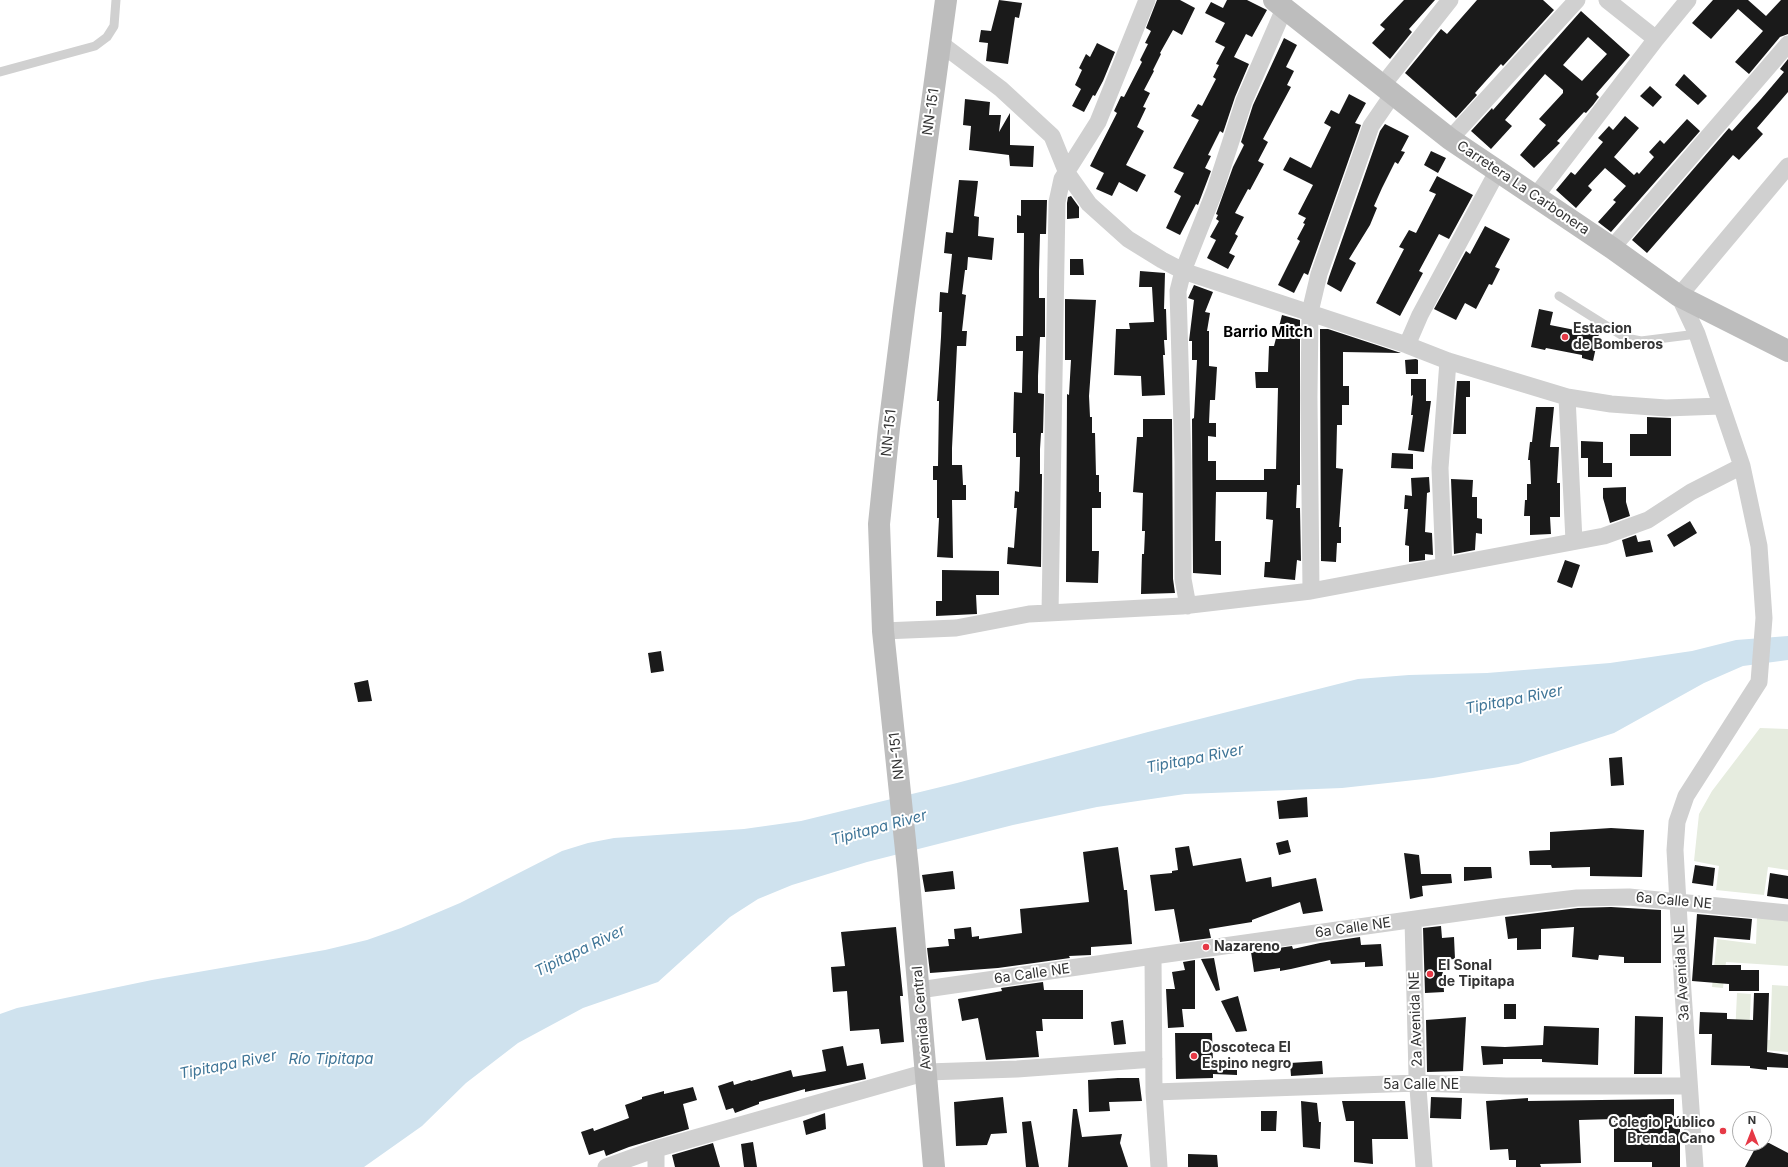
<!DOCTYPE html>
<html>
<head>
<meta charset="utf-8">
<style>
	body { margin:0 }
	#map { position:relative; width:1788px; height:1167px; overflow:hidden; background:#fff; font-family:Inter,sans-serif }
	canvas { display:block }
	.north { position:absolute; left:1732px; top:1111px; width:40px; height:40px; box-sizing:border-box; background:#fff; border:1px solid #adadad; border-radius:50%; rotate:0deg; font-size:11px; font-weight:700; line-height:16px; text-align:center; color:#333 }
	.north::after { content:''; display:block; margin:auto; width:14px; height:18px; background:#e63946; clip-path:polygon(50% 0,100% 100%,50% 72%,0 100%) }
</style>
</head>
<body>
<div id="map">
<canvas width="1788" height="1167"></canvas>
<div class="north">N</div>
</div>
<script>
const c = document.querySelector('canvas').getContext('2d');
c.lineJoin = 'round';
function fill(path, color) {
  c.fillStyle = color;
  c.fill(path, 'evenodd');
}
function shape(rows) {
  const path = new Path2D();
  for (const r of rows) {
    path.moveTo(r[0], r[1]);
    for (let i = 2; i < r.length; i += 2) path.lineTo(r[i], r[i + 1]);
  }
  return path;
}
function stroke(path, color, width, dash) {
  c.strokeStyle = color;
  c.lineWidth = width;
  c.lineCap = dash ? 'butt' : 'round';
  c.setLineDash(dash || []);
  c.stroke(path);
}
function write(font, color, halo, rows, align = 'center') {
  c.font = font + ' Inter,sans-serif';
  c.lineWidth = 4;
  c.setLineDash([]);
  c.textBaseline = 'middle';
  c.strokeStyle = halo;
  c.fillStyle = color;
  for (const [text, x, y, turn = 0] of rows) {
    c.save();
    c.translate(x, y);
    c.rotate((+turn || 0) * Math.PI / 180);
    c.textAlign = isNaN(turn) ? turn : align;
    if (halo) c.strokeText(text, 0, 0);
    c.fillText(text, 0, 0);
    c.restore();
  }
}
fill(shape([
	[1760,728,1788,729,1788,870,1768,867,1764,895,1716,890,1719,866,1694,861,1699,814,1712,791],
	[1757,917,1788,921,1788,966,1726,962,1723,988,1712,987,1717,939,1756,944],
	[1772,985,1788,986,1788,1052,1748,1049,1748,1039,1770,1040],
	[1737,993,1751,994,1749,1036,1735,1036]
]), '#e6ecdf');
fill(shape([
	[1788,636,1788,660,1743,666,1704,683,1614,733,1518,764,1433,778,1342,788,1185,794,1097,807,1013,825,867,862,792,885,758,899,730,917,658,982,583,1008,518,1043,466,1083,422,1126,364,1167,0,1167,0,1014,17,1008,152,980,325,950,367,940,401,928,460,903,562,851,588,843,614,838,744,829,801,821,957,783,1148,732,1358,679,1409,675,1487,673,1610,663,1692,651,1736,640]
]), '#cfe2ee');
fill(shape([
	[999,0,1022,3,1019,18,1015,17,1008,64,986,61,988,43,979,42,981,30,991,31],
	[1157,0,1180,0,1195,8,1182,35,1173,30,1160,53,1161,54,1153,70,1154,71,1144,90,1150,93,1143,107,1146,108,1137,127,1144,131,1126,165,1146,175,1137,192,1119,182,1112,196,1096,189,1104,173,1090,166,1117,113,1114,111,1121,96,1124,97,1142,62,1140,60,1148,44,1145,43,1151,31,1146,28],
	[1227,0,1247,0,1267,10,1252,37,1246,34,1234,57,1249,64,1235,97,1223,133,1220,131,1208,155,1211,156,1205,168,1211,171,1198,205,1196,204,1180,235,1166,228,1181,196,1174,192,1184,173,1173,168,1199,120,1191,116,1198,104,1202,106,1216,79,1213,77,1219,65,1216,64,1225,47,1215,42,1225,23,1205,13,1211,2,1223,8],
	[1404,0,1435,0,1409,29,1412,32,1390,59,1372,43,1385,29,1380,25],
	[1477,0,1543,0,1554,10,1503,66,1501,64,1475,93,1477,95,1456,118,1405,73,1441,29,1447,34],
	[1713,0,1748,0,1766,16,1781,0,1788,0,1788,34,1780,37,1749,74,1735,62,1763,31,1738,9,1711,39,1692,23],
	[1581,11,1630,55,1596,94,1599,97,1593,105,1586,113,1584,112,1557,141,1560,143,1534,168,1520,155,1546,125,1539,119,1563,93,1563,90,1545,74,1505,120,1512,126,1491,149,1471,131,1492,108,1493,110],
	[1588,37,1607,54,1582,81,1563,65],
	[1284,38,1297,45,1286,67,1294,71,1287,85,1291,87,1263,139,1268,142,1258,161,1264,164,1250,190,1248,189,1235,213,1244,217,1235,234,1238,236,1229,253,1235,256,1228,269,1207,258,1216,240,1210,237,1219,221,1216,219,1218,215,1216,214,1233,167,1244,145,1241,142,1253,105],
	[1097,43,1115,52,1103,81,1095,96,1093,95,1084,112,1072,106,1081,89,1075,85,1082,70,1079,68,1086,54,1090,57],
	[1788,59,1788,92,1757,128,1763,134,1739,160,1733,155,1647,253,1632,240,1729,128,1732,131,1761,99,1784,72,1780,69],
	[1684,74,1707,96,1698,105,1675,85],
	[1650,86,1662,97,1653,107,1640,96],
	[1349,94,1366,103,1355,123,1361,125,1308,275,1304,273,1294,293,1278,285,1300,241,1297,239,1305,224,1303,223,1306,218,1298,214,1313,185,1283,170,1290,157,1311,168,1331,127,1324,123,1331,110,1339,114],
	[965,99,990,102,989,115,1001,115,999,132,1010,113,1010,145,1034,146,1033,167,1010,166,1009,155,969,150,971,126,963,125],
	[1625,116,1639,128,1614,157,1634,175,1637,172,1639,174,1654,157,1649,152,1660,140,1664,144,1687,119,1700,131,1611,232,1598,222,1616,202,1613,200,1626,186,1605,168,1588,186,1592,190,1576,208,1556,190,1571,172,1575,175,1603,142,1598,138,1609,126,1613,130],
	[1385,124,1409,136,1401,151,1405,152,1398,164,1395,162,1382,188,1374,206,1377,208,1370,225,1349,259,1356,263,1341,292,1327,284,1329,277,1380,131],
	[1431,151,1446,158,1438,173,1424,165],
	[1437,176,1473,195,1449,239,1439,234,1419,271,1423,273,1400,316,1376,303,1404,249,1399,247,1409,230,1416,233,1436,194,1429,191],
	[959,180,978,181,974,216,979,217,978,236,994,238,992,260,968,257,967,270,965,270,962,294,966,295,962,331,967,331,966,346,957,346,952,448,952,465,962,465,963,485,966,485,966,500,952,500,953,558,937,557,939,518,937,518,937,480,933,480,933,466,938,466,939,401,937,401,941,337,942,312,939,312,940,292,948,293,952,254,944,253,946,232,953,233],
	[1071,196,1079,207,1079,218,1067,219,1067,203,1068,197],
	[1021,200,1047,200,1046,234,1040,234,1039,271,1039,298,1045,298,1045,337,1040,337,1038,376,1038,393,1044,394,1043,433,1041,433,1040,449,1040,474,1042,474,1041,567,1007,564,1008,547,1014,548,1017,508,1014,508,1015,491,1019,492,1020,457,1016,457,1016,433,1013,433,1014,392,1022,393,1023,351,1016,351,1016,336,1023,336,1024,233,1017,233,1017,215,1021,216],
	[1485,226,1510,239,1495,267,1500,269,1492,285,1489,284,1476,309,1465,303,1456,320,1434,309,1466,251,1470,254],
	[1070,259,1083,259,1084,275,1070,275],
	[1140,271,1165,273,1164,309,1166,309,1167,340,1164,340,1165,355,1163,355,1165,395,1142,396,1141,376,1114,375,1116,329,1130,329,1129,323,1154,322,1152,287,1139,287],
	[1194,285,1213,292,1205,312,1210,313,1207,331,1209,331,1209,366,1217,367,1215,400,1210,400,1209,423,1216,423,1216,437,1208,436,1208,461,1216,461,1216,480,1264,480,1264,469,1276,469,1278,388,1256,388,1255,372,1268,372,1269,346,1274,346,1282,315,1300,320,1300,485,1297,485,1296,508,1300,508,1301,561,1297,560,1295,580,1264,577,1265,562,1270,562,1273,520,1266,519,1267,492,1216,492,1215,541,1221,541,1221,575,1193,573,1192,419,1194,418,1197,360,1192,360,1192,341,1189,341,1194,300,1188,298],
	[1065,299,1096,300,1089,396,1090,417,1092,417,1092,433,1095,433,1096,475,1099,475,1099,492,1101,492,1101,508,1092,508,1092,551,1099,551,1098,583,1066,582,1067,394,1069,395,1071,360,1065,360],
	[1539,309,1553,312,1550,325,1585,332,1586,326,1589,326,1590,322,1600,329,1593,361,1582,358,1582,355,1546,348,1545,350,1531,347],
	[1320,329,1328,329,1401,353,1343,352,1343,386,1349,386,1349,405,1342,405,1342,425,1337,425,1336,468,1343,469,1339,527,1341,527,1341,543,1337,543,1336,562,1321,561],
	[1416,359,1418,360,1418,374,1406,374,1405,360],
	[1411,379,1426,379,1426,401,1431,401,1424,452,1408,450,1413,415,1411,415,1413,395,1411,396],
	[1457,381,1470,381,1470,397,1466,397,1466,434,1453,434],
	[1536,407,1554,407,1550,447,1559,447,1557,483,1560,483,1560,517,1550,517,1551,534,1530,535,1530,516,1524,516,1525,500,1527,500,1527,484,1531,484,1530,460,1528,460,1530,442,1532,442],
	[1647,417,1671,418,1671,456,1630,456,1630,434,1647,434],
	[1143,419,1172,419,1173,579,1175,593,1141,594,1142,554,1144,554,1145,531,1142,531,1143,493,1133,492,1137,437,1143,437],
	[1581,441,1603,442,1603,463,1612,463,1612,477,1588,477,1588,458,1581,458],
	[1392,453,1413,454,1413,469,1391,468],
	[1429,477,1430,492,1427,493,1425,532,1432,533,1433,555,1425,554,1425,560,1409,562,1409,546,1405,545,1408,509,1404,509,1405,495,1412,496,1411,478],
	[1451,479,1473,480,1472,497,1477,497,1477,518,1482,519,1482,534,1476,533,1475,550,1454,554],
	[1626,487,1626,502,1630,516,1610,523,1603,498,1603,488],
	[1690,521,1697,533,1674,547,1667,535],
	[1636,535,1638,542,1650,540,1653,552,1626,557,1622,540],
	[1565,560,1580,565,1572,588,1557,582],
	[942,570,999,571,999,595,976,595,977,614,936,616,936,601,942,601],
	[661,651,664,671,651,673,648,653],
	[368,680,372,701,358,702,354,683],
	[1622,757,1624,785,1611,786,1609,758],
	[1307,797,1308,817,1279,819,1277,801],
	[1611,828,1644,830,1642,877,1590,876,1590,867,1552,868,1551,865,1530,865,1529,851,1550,850,1550,832],
	[1288,840,1291,852,1279,855,1276,843],
	[1189,846,1193,866,1241,858,1246,882,1271,877,1272,887,1316,878,1323,911,1303,914,1300,902,1252,920,1252,922,1209,929,1211,938,1180,942,1174,909,1155,911,1150,875,1172,873,1172,871,1178,870,1175,848],
	[1118,847,1124,890,1127,890,1132,944,1091,947,1091,955,1069,956,1070,958,998,968,930,973,927,948,949,946,948,939,955,939,954,929,971,927,972,937,979,936,979,939,1022,933,1020,909,1089,902,1083,852],
	[1404,853,1419,855,1421,874,1451,874,1452,883,1422,886,1423,896,1410,899],
	[1695,865,1715,868,1713,886,1692,883],
	[1464,867,1491,867,1492,878,1464,881],
	[953,871,955,889,925,892,922,875],
	[1770,873,1788,876,1788,899,1767,896],
	[1611,907,1661,910,1661,963,1624,963,1624,957,1599,955,1598,960,1572,957,1574,927,1541,929,1541,949,1517,950,1517,938,1508,939,1505,917,1578,908],
	[1697,914,1752,919,1750,940,1714,937,1712,965,1741,965,1741,970,1759,970,1759,991,1729,991,1729,984,1692,981],
	[1441,926,1442,938,1454,937,1455,959,1442,960,1444,992,1425,993,1423,928],
	[896,927,903,996,900,996,904,1042,881,1044,879,1029,850,1031,847,991,833,992,831,967,845,966,841,932],
	[1360,937,1361,945,1381,944,1383,966,1365,967,1365,962,1331,964,1330,960,1291,969,1280,971,1280,968,1254,972,1251,952,1292,946,1293,949,1320,943],
	[1214,958,1220,990,1216,991,1201,959],
	[1195,960,1195,1009,1182,1009,1184,1027,1168,1028,1166,989,1175,989,1172,972,1185,970,1183,962],
	[1043,982,1044,990,1083,990,1083,1019,1042,1019,1043,1031,1036,1031,1039,1057,986,1060,978,1018,962,1021,958,999,1002,991,1001,988],
	[1754,993,1769,993,1767,1052,1788,1055,1788,1068,1767,1067,1767,1070,1750,1068,1750,1066,1711,1065,1712,1034,1699,1034,1700,1012,1727,1013,1727,1019,1753,1020],
	[1238,996,1247,1031,1236,1032,1221,1001],
	[1504,1004,1516,1004,1516,1019,1504,1019],
	[1635,1016,1663,1017,1662,1074,1634,1074],
	[1466,1017,1463,1071,1427,1072,1426,1020],
	[1123,1020,1126,1044,1114,1045,1111,1022],
	[1544,1026,1599,1028,1598,1065,1542,1062,1542,1059,1503,1059,1503,1064,1483,1065,1481,1046,1505,1047,1543,1045],
	[1175,1033,1212,1033,1213,1062,1237,1063,1237,1075,1213,1074,1213,1078,1176,1079],
	[843,1046,847,1066,863,1063,866,1079,805,1092,805,1089,759,1102,759,1104,735,1113,733,1108,726,1110,718,1086,733,1081,734,1085,750,1080,751,1081,791,1070,793,1077,826,1071,822,1050],
	[1322,1061,1323,1074,1291,1076,1290,1063],
	[1118,1078,1139,1078,1142,1101,1109,1102,1110,1111,1089,1112,1088,1080],
	[693,1087,697,1100,683,1104,689,1129,629,1147,606,1156,604,1150,589,1155,581,1132,593,1128,594,1131,629,1118,625,1105,642,1099,642,1097,664,1091,664,1094],
	[1003,1097,1007,1133,991,1134,987,1145,956,1146,954,1102],
	[1431,1097,1462,1098,1461,1119,1430,1118],
	[1528,1098,1528,1101,1674,1099,1674,1121,1680,1121,1680,1167,1652,1167,1652,1162,1614,1162,1614,1119,1579,1120,1581,1163,1540,1164,1541,1167,1516,1167,1516,1160,1509,1160,1508,1149,1490,1150,1486,1101],
	[1301,1101,1317,1103,1319,1122,1321,1122,1320,1149,1303,1147],
	[1342,1101,1405,1101,1408,1139,1372,1139,1373,1164,1354,1162,1354,1121,1346,1121],
	[1073,1109,1077,1109,1082,1137,1122,1134,1120,1143,1128,1167,1068,1167],
	[1261,1111,1277,1111,1276,1131,1261,1131],
	[825,1113,826,1129,806,1135,803,1121],
	[1031,1121,1039,1167,1026,1167,1022,1122],
	[753,1142,757,1167,744,1167,741,1144],
	[713,1143,720,1167,675,1167,672,1155],
	[1758,1143,1769,1143,1788,1153,1788,1167,1745,1167],
	[1188,1154,1217,1155,1218,1167,1188,1167]
]), '#1a1a1a');
stroke(shape([
	[0,72,95,46,107,37,114,26,116,0],
	[1559,296,1626,338,1641,341,1697,334]
]), '#d0d0d0', 9);
stroke(shape([
	[1656,39,1688,0],
	[940,43,1001,89,1052,136,1067,173,1089,204,1128,239,1162,260,1183,271,1407,345,1448,361,1567,397,1611,404,1666,408,1721,406],
	[1382,86,1450,0],
	[1450,139,1577,0],
	[1535,197,1656,39,1607,0],
	[1612,248,1788,44],
	[1407,345,1420,315,1497,172],
	[1567,397,1574,541],
	[1444,566,1440,468,1448,361],
	[1311,591,1309,397,1310,312,1319,274,1371,126,1393,94],
	[1188,606,1183,579,1183,462,1178,291,1183,271,1215,190,1244,101,1284,9],
	[1050,613,1057,202,1062,179,1098,122,1147,0],
	[883,631,956,628,1029,614,1182,606,1311,591,1604,536,1648,520,1691,492,1742,466],
	[1413,920,1417,1075,1424,1167],
	[1153,956,1154,1092,1159,1167],
	[919,990,1153,956,1501,907,1577,898,1629,897,1788,913],
	[1154,1092,1418,1083,1506,1086,1689,1086],
	[606,1167,656,1149,927,1072,1017,1069,1154,1059],
	[656,1167,656,1149],
	[1695,1167,1683,992,1675,850,1677,822,1686,796,1759,682,1764,618,1759,546,1742,466,1697,334,1679,296,1788,166]
]), '#d0d0d0', 17);
stroke(shape([
	[1274,0,1450,139,1612,248,1679,296,1788,351],
	[934,1167,908,869,883,631,879,524,889,428,904,309,946,0]
]), '#bdbdbd', 22);
for (const [x, y, r, color] of [
	[1565,337,4,"#e63946"],
	[1206,947,4,"#e63946"],
	[1430,974,4,"#e63946"],
	[1194,1056,4,"#e63946"],
	[1723,1131,4,"#e63946"]
]) {
  const dot = new Path2D();
  dot.arc(x, y, r, 0, 2 * Math.PI);
  c.fillStyle = color;
  c.fill(dot);
  stroke(dot, '#fff', 1.5);
}
write('14px', '#333', '#fff', [
	["NN-151",931,112,-82],
	["Carretera La Carbonera",1523,188,34],
	["NN-151",889,433,-84],
	["NN-151",897,756,-96],
	["6a Calle NE",1674,901,5],
	["6a Calle NE",1353,928,-8],
	["3a Avenida NE",1682,973,-93],
	["6a Calle NE",1032,974,-8],
	["Avenida Central",922,1018,-95],
	["2a Avenida NE",1416,1019,-92],
	["5a Calle NE",1421,1085]
]);
write('bold 14px', '#333', '#fff', [
	["Estacion",1573,329],
	["de Bomberos",1573,345],
	["Nazareno",1214,947],
	["El Sonal",1438,966],
	["de Tipitapa",1438,982],
	["Doscoteca El",1202,1048],
	["Espino negro",1202,1064],
	["Colegio Público",1715,1123,"right"],
	["Brenda Cano",1715,1139,"right"]
], 'left');
write('bold 15px', '#000', '#fff', [
	["Barrio Mitch",1268,332]
]);
write('italic 15px', '#3f7597', '#fff', [
	["Tipitapa River",1514,700,-11],
	["Tipitapa River",1195,759,-11],
	["Tipitapa River",879,828,-15],
	["Tipitapa River",580,951,-26],
	["Río Tipitapa",331,1059],
	["Tipitapa River",228,1065,-11]
]);
</script>
</body>
</html>
